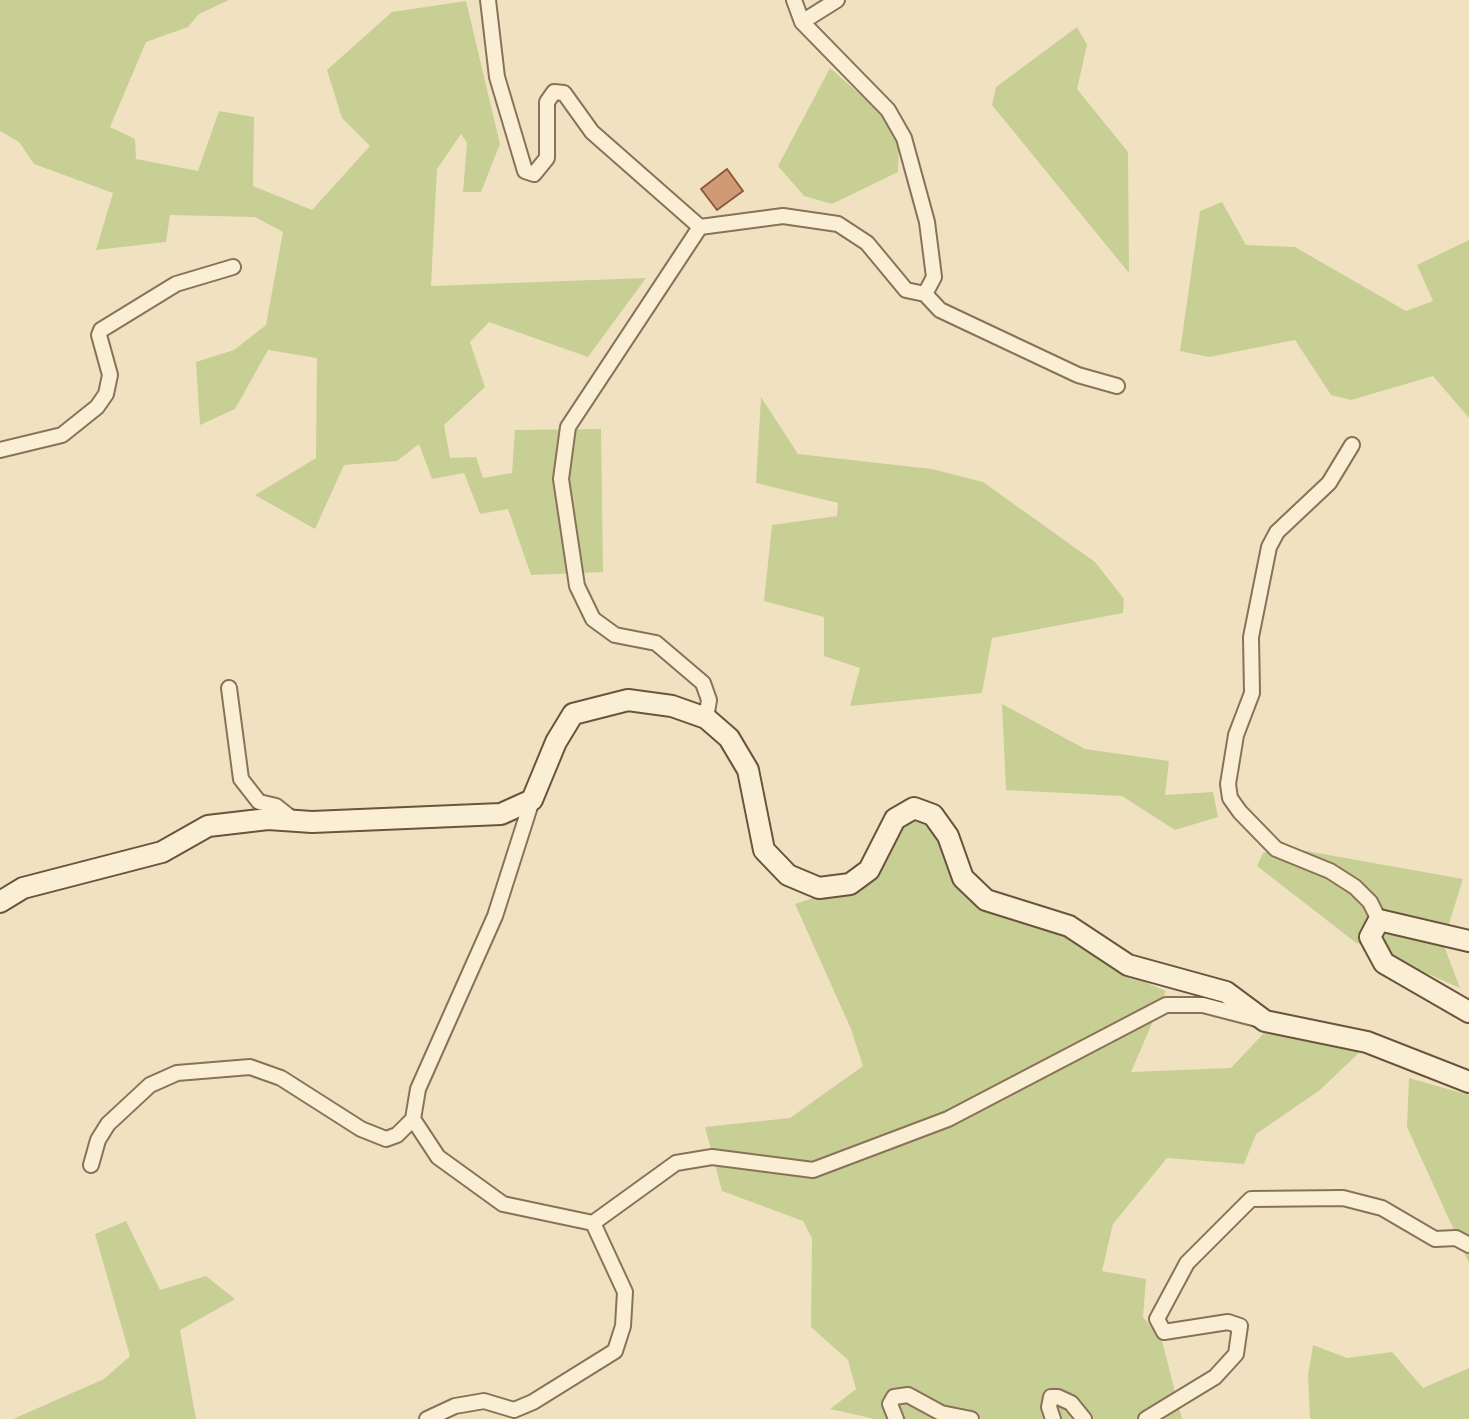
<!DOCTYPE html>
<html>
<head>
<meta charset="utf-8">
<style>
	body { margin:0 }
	canvas { display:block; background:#f0e2c1 }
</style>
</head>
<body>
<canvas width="1469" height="1419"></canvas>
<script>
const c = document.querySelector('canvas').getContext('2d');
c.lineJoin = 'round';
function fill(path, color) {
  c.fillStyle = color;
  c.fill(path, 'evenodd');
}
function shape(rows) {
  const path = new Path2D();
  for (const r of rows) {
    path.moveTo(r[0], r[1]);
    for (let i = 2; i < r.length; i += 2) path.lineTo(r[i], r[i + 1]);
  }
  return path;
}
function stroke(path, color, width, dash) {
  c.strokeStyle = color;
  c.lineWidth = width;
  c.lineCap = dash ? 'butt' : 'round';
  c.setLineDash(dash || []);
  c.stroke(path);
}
fill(shape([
	[0,0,229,0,199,14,188,27,146,42,110,127,135,139,136,159,198,171,219,111,254,117,253,186,312,210,370,146,342,118,327,70,392,12,466,1,500,144,481,192,463,192,467,143,461,134,437,169,431,286,646,278,588,357,489,322,470,342,485,387,444,425,450,458,476,457,483,478,512,473,515,430,601,429,603,572,531,575,508,509,480,514,464,473,432,479,419,444,397,461,344,465,315,529,255,495,316,458,317,358,268,350,235,409,200,425,196,362,234,350,266,325,283,232,255,217,170,215,166,242,96,250,113,193,34,164,19,142,0,131],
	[1077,27,1087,45,1077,89,1128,152,1129,273,992,105,996,87],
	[830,68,881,113,899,140,898,172,832,204,804,196,778,166],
	[1222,202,1246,245,1295,247,1406,311,1433,301,1417,265,1469,240,1469,418,1433,376,1351,400,1331,395,1295,340,1209,357,1180,351,1200,211],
	[761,397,798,454,932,469,983,482,1095,562,1124,599,1123,613,992,638,982,693,850,706,860,668,824,656,824,617,764,601,772,525,837,516,838,503,756,483],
	[1002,704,1085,749,1169,761,1165,795,1213,792,1218,817,1175,830,1122,796,1006,790],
	[918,816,938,833,968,894,1062,931,1110,967,1166,991,1131,1072,1231,1068,1264,1033,1365,1047,1320,1090,1256,1134,1244,1164,1167,1158,1113,1224,1102,1271,1146,1279,1143,1317,1162,1341,1182,1419,875,1419,830,1409,856,1389,848,1360,811,1327,812,1238,803,1221,722,1191,705,1127,790,1118,863,1066,851,1029,795,904,867,880,899,826],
	[1284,847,1463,879,1443,943,1460,988,1355,942,1257,866,1263,853],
	[1409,1078,1469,1095,1469,1263,1407,1127],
	[126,1221,160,1290,206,1276,235,1299,180,1330,196,1419,13,1419,104,1379,130,1356,95,1234],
	[1313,1345,1347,1358,1392,1352,1423,1388,1469,1368,1469,1419,1310,1419,1308,1375]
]), '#c8cf95');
const building = shape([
	[727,169,743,191,717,210,701,189,727,169]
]);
fill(building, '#d09a75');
stroke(building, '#8b5b3c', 2);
const street = shape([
	[488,0,497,77,525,171,534,174,547,158,547,102,554,92,564,93,592,132,700,227],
	[802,22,837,0],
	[925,294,940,310,1078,375,1117,386],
	[1352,445,1329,483,1277,532,1269,547,1251,637,1252,693,1236,735,1228,784,1230,798,1240,812,1276,849,1330,871,1355,887,1370,902,1379,920],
	[0,450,62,435,97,407,106,394,110,375,99,335,101,330,176,284,233,267],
	[229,688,241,779,259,802,276,806,295,821],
	[706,718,709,700,703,683,656,643,615,635,593,619,577,586,561,479,568,427,700,227,783,216,838,224,867,243,906,290,925,294,934,277,927,222,904,138,888,110,802,22,794,0],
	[532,800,495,916,418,1089,413,1119,438,1157,503,1204,593,1223,676,1163,712,1157,813,1170,948,1119,1166,1005,1203,1005,1257,1019],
	[91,1165,98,1140,108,1124,150,1085,177,1073,250,1067,281,1078,361,1129,386,1139,397,1135,413,1119],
	[427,1419,455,1406,484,1401,514,1410,533,1402,615,1351,623,1326,625,1292,593,1223],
	[896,1419,890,1404,894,1397,908,1395,941,1413,971,1419],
	[1053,1419,1049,1407,1051,1397,1058,1397,1071,1403,1084,1419],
	[1146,1419,1215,1377,1236,1354,1240,1326,1228,1322,1164,1332,1157,1319,1187,1263,1251,1199,1343,1198,1382,1208,1435,1239,1456,1238,1469,1245]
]);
const secondary = shape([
	[0,902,23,888,162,852,208,826,268,819,312,822,501,814,532,800,556,742,573,714,628,700,672,706,706,718,729,738,748,770,764,850,788,875,819,888,850,884,869,870,895,819,914,808,933,815,948,836,963,878,986,900,1069,926,1128,965,1226,992,1265,1021,1367,1042,1469,1082],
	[1469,941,1379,920,1370,937,1384,963,1469,1012]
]);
stroke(street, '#8a7258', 18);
stroke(secondary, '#6c533b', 24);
stroke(street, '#faefd5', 14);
stroke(secondary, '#faefd5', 20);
</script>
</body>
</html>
